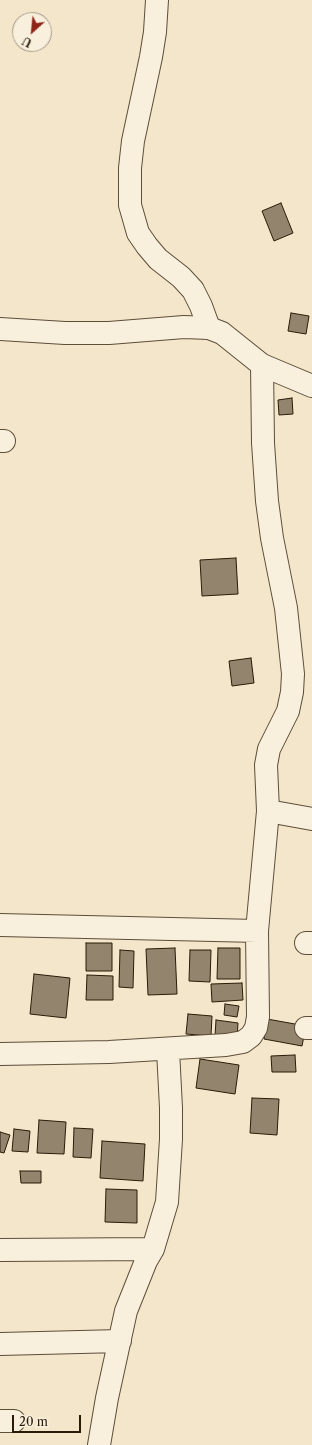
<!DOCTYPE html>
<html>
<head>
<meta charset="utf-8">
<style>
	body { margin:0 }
	#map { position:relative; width:312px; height:1445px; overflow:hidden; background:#f4e6cb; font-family:"Libre Caslon Text",serif }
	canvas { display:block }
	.north { position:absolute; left:12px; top:12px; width:40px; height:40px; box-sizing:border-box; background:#f8efdd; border:1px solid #a59a87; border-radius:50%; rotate:207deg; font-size:11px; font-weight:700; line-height:16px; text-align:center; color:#291b07 }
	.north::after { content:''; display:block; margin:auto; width:14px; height:18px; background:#8f2418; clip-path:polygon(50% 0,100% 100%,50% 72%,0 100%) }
	.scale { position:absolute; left:12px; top:1415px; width:69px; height:18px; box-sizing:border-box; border:2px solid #291b07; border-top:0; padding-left:5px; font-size:12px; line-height:14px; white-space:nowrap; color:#291b07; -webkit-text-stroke:3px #f8efdd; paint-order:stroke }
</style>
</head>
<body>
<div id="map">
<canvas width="312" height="1445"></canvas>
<div class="north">U</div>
<div class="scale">20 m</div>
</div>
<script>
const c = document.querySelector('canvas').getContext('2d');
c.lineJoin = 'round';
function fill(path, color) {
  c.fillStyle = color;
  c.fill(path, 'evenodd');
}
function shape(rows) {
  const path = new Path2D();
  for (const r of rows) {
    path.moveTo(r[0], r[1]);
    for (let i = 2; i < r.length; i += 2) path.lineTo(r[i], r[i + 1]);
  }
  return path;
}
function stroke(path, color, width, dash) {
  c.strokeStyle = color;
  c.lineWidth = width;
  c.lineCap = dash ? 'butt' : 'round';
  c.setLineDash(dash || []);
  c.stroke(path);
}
const building = shape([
	[281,203,293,233,274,241,262,211,281,203],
	[291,313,309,316,306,334,288,331,291,313],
	[292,398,293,414,279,415,278,400,292,398],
	[236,558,238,594,202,596,200,560,236,558],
	[251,658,254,683,232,686,229,661,251,658],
	[86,943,112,943,112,971,86,971,86,943],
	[175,948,177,994,148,995,146,949,175,948],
	[218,948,240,948,240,979,217,979,218,948],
	[120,950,134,951,133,988,119,987,120,950],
	[190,950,211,950,210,982,189,981,190,950],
	[34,974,70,978,66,1018,30,1014,34,974],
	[87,975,113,976,113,1000,86,1000,87,975],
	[242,983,243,1000,212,1002,211,984,242,983],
	[225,1004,239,1006,237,1017,224,1015,225,1004],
	[188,1014,212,1016,211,1036,186,1034,188,1014],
	[267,1019,306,1026,302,1046,264,1039,267,1019],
	[216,1020,238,1023,237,1039,215,1036,216,1020],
	[295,1055,296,1072,272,1072,271,1056,295,1055],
	[200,1059,239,1065,235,1094,196,1088,200,1059],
	[252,1098,279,1099,277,1135,250,1133,252,1098],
	[39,1120,66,1122,64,1154,37,1153,39,1120],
	[74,1128,93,1129,91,1158,73,1157,74,1128],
	[14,1129,30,1131,28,1152,12,1151,14,1129],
	[0,1132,10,1135,4,1153,0,1152,0,1132],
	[102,1141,145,1144,143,1181,100,1178,102,1141],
	[20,1171,41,1171,41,1183,21,1183,20,1171],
	[106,1189,137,1190,137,1223,105,1222,106,1189]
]);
fill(building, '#93856d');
stroke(building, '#291b07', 1);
const minor = shape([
	[157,0,155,32,151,57,133,141,130,168,130,205,138,233,147,246,158,259,181,277,193,290,201,306,209,328],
	[0,441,4,441],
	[268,811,312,819],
	[0,925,257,931],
	[306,943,312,943],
	[306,1028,312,1028],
	[0,1054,109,1052,226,1045,243,1042,251,1036,256,1028,258,1017,257,931,268,811,266,765,269,749,288,711,292,692,293,674,286,608,272,538,267,501,263,443,262,365],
	[0,1250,153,1249],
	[0,1344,120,1341],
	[0,1421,14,1421],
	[99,1445,107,1398,126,1311,146,1261,153,1249,167,1202,171,1139,171,1108,168,1050]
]);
const tertiary = shape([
	[0,329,65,333,109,333,184,327,209,328,222,333,262,365,312,386]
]);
stroke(minor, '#5c4e38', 24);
stroke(tertiary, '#5c4e38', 24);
stroke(minor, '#f8efdd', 22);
stroke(tertiary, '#f8efdd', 22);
</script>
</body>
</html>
